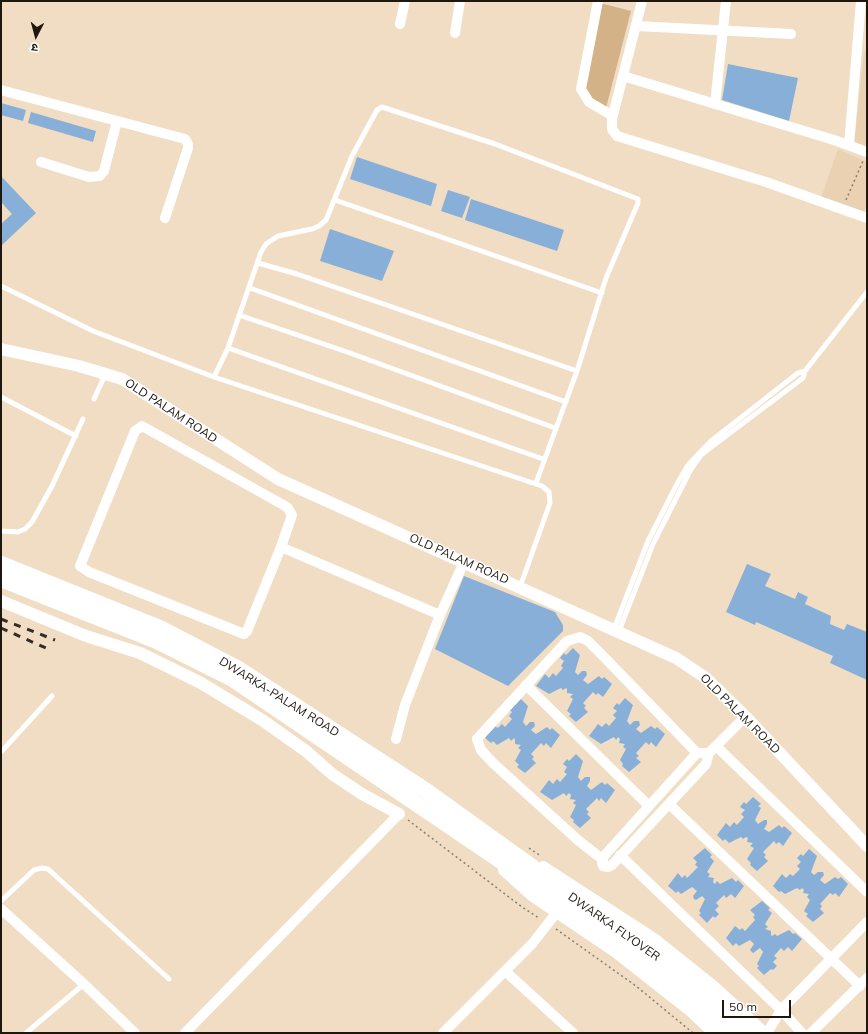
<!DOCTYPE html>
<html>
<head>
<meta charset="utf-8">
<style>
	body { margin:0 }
	#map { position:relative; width:868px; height:1034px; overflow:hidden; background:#f0ddc4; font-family:Mulish,"Noto Sans Devanagari",sans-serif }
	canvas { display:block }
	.frame { position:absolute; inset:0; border:2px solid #1e170e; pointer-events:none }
	.north { position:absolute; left:16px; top:16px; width:40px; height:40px; -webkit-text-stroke:3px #fff; paint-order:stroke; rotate:186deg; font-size:11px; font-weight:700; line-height:16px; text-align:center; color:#1e170e }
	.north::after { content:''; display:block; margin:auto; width:14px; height:18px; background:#1e170e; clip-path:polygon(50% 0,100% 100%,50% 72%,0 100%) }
	.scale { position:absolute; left:722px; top:1000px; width:69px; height:18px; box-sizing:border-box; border:2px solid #1e170e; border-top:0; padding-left:5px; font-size:12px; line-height:14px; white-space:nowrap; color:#1e170e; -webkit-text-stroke:3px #fff; paint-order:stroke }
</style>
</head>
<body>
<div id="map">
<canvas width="868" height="1034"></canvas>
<div class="frame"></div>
<div class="north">उ</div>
<div class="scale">50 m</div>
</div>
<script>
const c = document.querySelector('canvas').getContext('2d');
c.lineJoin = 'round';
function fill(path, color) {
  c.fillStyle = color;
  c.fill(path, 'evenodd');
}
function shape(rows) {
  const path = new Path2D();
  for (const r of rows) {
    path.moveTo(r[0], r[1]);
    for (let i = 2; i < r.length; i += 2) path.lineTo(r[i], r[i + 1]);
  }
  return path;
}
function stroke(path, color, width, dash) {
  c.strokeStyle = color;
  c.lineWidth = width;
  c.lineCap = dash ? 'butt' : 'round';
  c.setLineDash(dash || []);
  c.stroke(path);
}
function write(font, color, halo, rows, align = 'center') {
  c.font = font + ' Mulish,sans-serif';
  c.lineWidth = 3;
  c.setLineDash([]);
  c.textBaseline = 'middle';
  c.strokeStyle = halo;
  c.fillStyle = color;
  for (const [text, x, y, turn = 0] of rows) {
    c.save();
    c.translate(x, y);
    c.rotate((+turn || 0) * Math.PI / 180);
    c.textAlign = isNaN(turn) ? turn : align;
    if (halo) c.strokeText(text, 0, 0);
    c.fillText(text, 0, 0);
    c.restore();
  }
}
fill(shape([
	[864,51,867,52,867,148,854,144],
	[838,149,867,162,867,205,864,212,821,198]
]), '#e9d1b2');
fill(shape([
	[600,3,631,11,606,108,589,96,583,87]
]), '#d2b286');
fill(shape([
	[728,64,798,78,789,121,722,100],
	[1,103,26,110,23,121,1,115],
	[31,112,96,131,93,142,28,123],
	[357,157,437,184,431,206,350,179],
	[1,176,36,213,1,246,1,224,12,214,1,202],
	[448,190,470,197,462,218,441,211],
	[471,199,564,230,557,251,465,220],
	[330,229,394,251,382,281,320,261],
	[747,564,771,574,765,586,795,599,798,592,808,597,805,604,831,616,830,624,844,630,847,624,867,632,867,680,830,663,833,656,756,622,755,625,726,612],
	[464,576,555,612,563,625,563,631,508,686,435,649],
	[573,648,580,655,575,672,578,675,582,671,586,671,587,675,583,680,588,684,599,676,602,679,604,677,612,684,603,697,598,693,596,695,593,692,583,703,586,706,584,708,588,712,576,722,569,716,571,714,567,711,573,699,570,697,573,694,567,693,567,689,566,688,563,690,561,688,549,694,536,686,545,674,549,678,553,673,556,676,563,668,561,666,564,661,560,658,564,653,566,655],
	[625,698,633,705,627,721,630,725,634,721,639,721,640,725,636,729,641,733,651,726,655,729,657,727,665,734,656,747,651,742,649,745,646,742,636,753,639,756,636,758,641,762,629,772,622,766,623,764,620,760,626,749,623,747,625,744,619,743,620,739,618,737,616,740,614,737,601,744,589,736,598,724,602,727,606,723,609,726,616,718,613,715,617,711,613,708,617,703,619,705],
	[521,699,528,706,523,722,526,726,530,722,534,722,535,726,531,730,536,734,547,727,550,730,552,728,560,735,551,748,546,743,544,746,541,743,531,754,534,757,532,759,536,763,525,773,517,767,519,765,515,761,521,750,518,748,521,745,515,744,515,740,514,738,511,741,509,738,497,745,493,741,491,743,484,737,493,725,498,728,502,724,505,727,512,719,509,716,512,712,508,709,512,704,514,706],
	[576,754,583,761,578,777,581,781,585,777,590,777,590,781,587,786,591,790,602,782,605,785,607,783,615,790,606,803,601,798,599,801,597,798,586,809,589,812,587,814,591,818,580,828,573,822,574,820,570,817,576,805,573,803,576,800,570,799,571,795,569,793,566,796,564,793,552,800,540,792,549,780,553,784,557,779,560,782,567,774,564,772,567,767,563,764,567,759,569,761],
	[753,797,761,804,758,806,761,808,755,820,758,824,764,820,767,820,767,824,764,829,769,832,779,825,782,828,784,826,792,833,783,846,779,842,776,844,774,841,763,852,766,855,764,857,768,861,757,871,750,865,751,863,747,859,754,848,750,846,753,843,747,842,748,838,746,837,743,839,741,837,729,843,725,839,723,841,717,835,726,823,730,827,734,822,737,825,744,817,741,814,745,810,740,807,744,802,746,804],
	[705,848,712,855,710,857,714,861,707,872,710,874,708,877,714,878,713,882,715,884,717,881,720,884,732,878,736,882,738,880,744,886,735,898,731,894,726,898,724,895,716,903,719,906,715,910,719,914,715,918,713,916,707,923,699,915,701,913,699,911,705,899,702,896,696,900,694,899,693,896,697,891,692,887,681,894,678,891,676,893,668,886,678,873,682,878,685,875,687,878,698,867,695,865,697,862,693,858],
	[809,849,817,856,811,872,814,875,818,872,823,872,824,875,820,880,825,884,835,877,838,879,841,877,848,884,839,897,835,893,833,895,830,893,820,904,822,906,820,909,824,913,813,922,806,916,808,914,804,911,810,900,807,897,809,894,803,893,804,890,802,888,800,890,797,888,785,894,781,891,779,892,773,886,782,874,786,878,790,874,793,876,800,869,797,866,801,862,797,858,801,854,803,856],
	[762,901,770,908,768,910,772,913,765,924,768,927,765,929,771,931,771,935,772,936,775,934,777,936,789,930,793,934,795,933,802,939,792,951,788,947,784,951,781,948,774,956,777,958,773,962,777,966,773,970,771,969,764,975,757,968,759,966,757,964,763,952,760,948,753,953,750,950,754,944,750,940,739,946,736,943,733,946,726,938,735,926,740,930,742,928,745,931,755,920,753,917,755,915,750,910]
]), '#88afd7');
stroke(shape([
	[846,200,863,161],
	[408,820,522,907,539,918],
	[529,848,541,856],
	[556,929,636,986,693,1033]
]), '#8b7e6d', 1.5, [2, 3]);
stroke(shape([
	[335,200,602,293],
	[258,263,297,274,577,371,536,483],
	[1,286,93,331,214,377],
	[250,288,566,402],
	[239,315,350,353,555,428],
	[228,348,543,459],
	[1,397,76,436],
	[94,399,105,375],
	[1,531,18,532,25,529,32,522,52,486,83,419],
	[520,587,550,503,549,492,542,486,214,377,228,348,261,252,266,244,278,236,312,229,319,226,326,220,352,156,377,110,382,107,495,144,638,199,638,203,606,278,577,371],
	[614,629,648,541,677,484,688,465,711,441,798,373,805,371],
	[619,631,653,544,691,469,701,455,710,448,803,378,805,371,867,292],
	[1,752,52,696],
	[1,901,34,870,42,868,48,869,169,979],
	[26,1033,84,984]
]), '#fff', 5);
stroke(shape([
	[598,1,581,89,589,102,613,116],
	[642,1,612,119,612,129,617,136,766,182,867,218],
	[400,24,405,1],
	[637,26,791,34],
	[455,33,460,1],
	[623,76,834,140,867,152],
	[1,90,185,139,188,144,188,148,165,218],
	[715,104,726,1],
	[849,145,861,1],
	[41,162,89,177,100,176,104,171,117,121],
	[281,547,292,515,287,507,142,426,135,431,80,566,89,572,244,634,247,631,281,547,440,615],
	[526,685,649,806],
	[396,739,405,705,440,615,464,562],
	[716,746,867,892],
	[709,753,697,753,604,856,602,863,603,866,608,867,612,865,706,764,709,753,745,717],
	[669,804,860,986],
	[620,855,781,1010,867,922],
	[602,859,579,841,493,763,481,750,477,739,567,641,580,637,588,641,604,657,697,753],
	[1,909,84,984,135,1033],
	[505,971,573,1033],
	[185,1033,399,814],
	[443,1033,532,944,557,912],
	[767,1033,781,1010,802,1033],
	[811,1033,867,978]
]), '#fff', 10);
stroke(shape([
	[1,349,79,366,122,379,278,479,676,658,706,678,748,719,867,846],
	[1,601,86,636,140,653,201,683,262,720,306,751,332,774,362,794,399,814],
	[543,867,654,939,714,987,764,1033],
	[504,870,533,896,616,952,691,1011,714,1033]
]), '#fff', 12);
stroke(shape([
	[1,564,162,629,237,668,425,790,681,974,746,1033],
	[1,579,157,641,231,678,551,895,674,985,727,1033]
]), '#fff', 16);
stroke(shape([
	[1,619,55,640],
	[1,628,48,649]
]), '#342c21', 3, [7, 7]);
write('12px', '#1e170e', '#fff', [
	["OLD PALAM ROAD",171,411,33],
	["OLD PALAM ROAD",459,559,24],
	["DWARKA-PALAM ROAD",279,697,32],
	["OLD PALAM ROAD",740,714,45],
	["DWARKA FLYOVER",614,927,35]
]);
</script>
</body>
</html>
